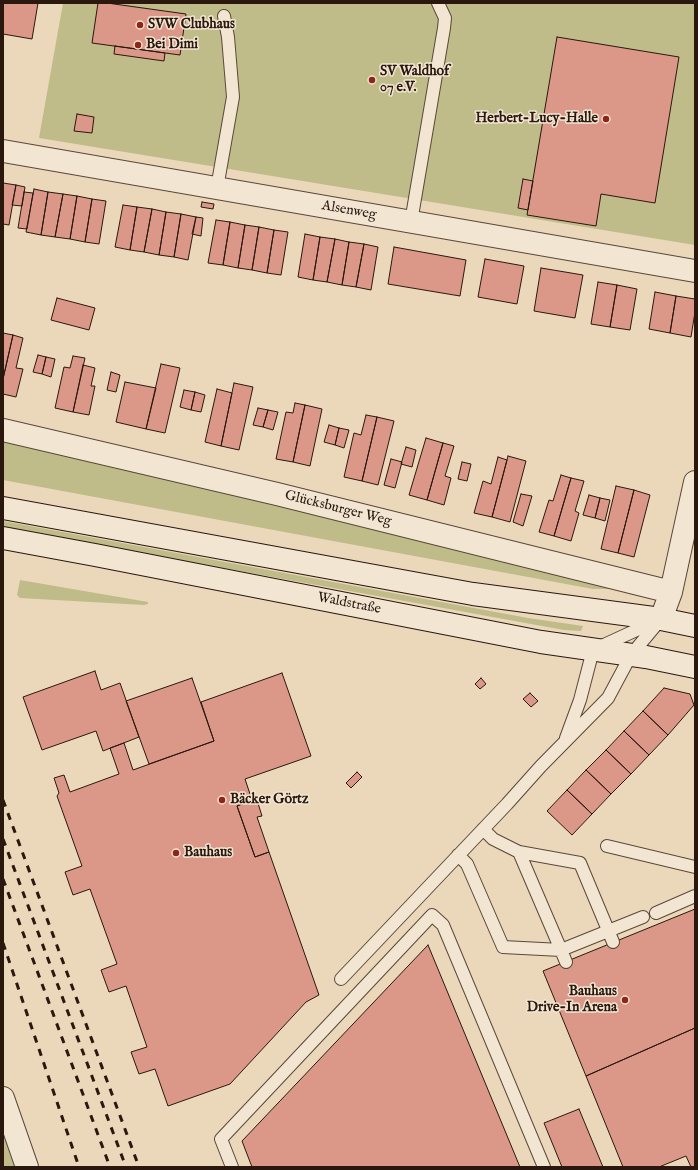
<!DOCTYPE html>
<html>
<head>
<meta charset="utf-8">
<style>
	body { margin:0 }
	#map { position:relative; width:698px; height:1170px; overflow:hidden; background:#ebd7ba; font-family:"IM FELL English",serif }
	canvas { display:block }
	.frame { position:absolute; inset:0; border:4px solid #2a180f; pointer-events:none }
</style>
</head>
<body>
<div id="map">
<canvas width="698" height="1170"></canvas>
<div class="frame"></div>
</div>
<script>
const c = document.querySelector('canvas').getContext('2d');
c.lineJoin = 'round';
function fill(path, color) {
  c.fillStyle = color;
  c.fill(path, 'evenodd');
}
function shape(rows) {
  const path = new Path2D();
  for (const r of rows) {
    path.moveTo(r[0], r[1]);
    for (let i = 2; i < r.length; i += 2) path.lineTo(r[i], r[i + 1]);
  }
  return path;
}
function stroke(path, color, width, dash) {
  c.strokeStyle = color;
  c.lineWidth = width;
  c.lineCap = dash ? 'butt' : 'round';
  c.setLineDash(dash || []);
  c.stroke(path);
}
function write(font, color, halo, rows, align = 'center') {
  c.font = font + ' "IM FELL English",serif';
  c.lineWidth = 3;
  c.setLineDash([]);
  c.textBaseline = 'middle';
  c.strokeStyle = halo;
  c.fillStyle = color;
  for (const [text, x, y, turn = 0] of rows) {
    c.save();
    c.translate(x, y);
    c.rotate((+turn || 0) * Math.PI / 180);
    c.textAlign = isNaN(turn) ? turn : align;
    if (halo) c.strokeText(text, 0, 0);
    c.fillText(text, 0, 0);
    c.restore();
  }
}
fill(shape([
	[63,3,695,3,695,245,39,138],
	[3,439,627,589,593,589,3,480],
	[3,521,528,618,583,626,581,631,564,630,3,528],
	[20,580,148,602,148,604,144,605,20,598,17,595],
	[3,1124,18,1167,4,1167,3,1166]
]), '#bfbc8a');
const building = shape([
	[3,3,38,3,32,39,3,34,3,3],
	[98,3,107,3,186,14,180,55,92,43,98,3],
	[557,37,679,57,655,203,601,194,596,226,527,215,557,37],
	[115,46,165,53,164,61,114,54,115,46],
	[77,114,94,117,92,133,74,131,77,114],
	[523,179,533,181,528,210,518,208,523,179],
	[3,183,16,185,9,225,3,224,3,183],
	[16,185,25,187,22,206,12,205,16,185],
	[34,189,48,192,41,235,26,232,34,189],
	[24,192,33,193,27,229,18,228,24,192],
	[48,192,63,194,55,237,41,235,48,192],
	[63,194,77,196,70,239,55,237,63,194],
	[77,196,92,199,85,242,70,239,77,196],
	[92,199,106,201,99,244,85,242,92,199],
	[202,202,214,204,213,209,201,207,202,202],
	[123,205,137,207,130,250,115,247,123,205],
	[137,207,152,209,144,252,130,250,137,207],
	[152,209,166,212,159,255,144,252,152,209],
	[166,212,181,214,174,257,159,255,166,212],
	[181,214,196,217,188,260,174,257,181,214],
	[196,217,203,218,201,236,192,234,196,217],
	[216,220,230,222,223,265,208,263,216,220],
	[230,222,245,225,238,268,223,265,230,222],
	[245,225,259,227,252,270,238,268,245,225],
	[259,227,274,230,267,273,252,270,259,227],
	[274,230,288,232,281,275,267,273,274,230],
	[305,234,320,237,313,280,298,277,305,234],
	[320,237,335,239,327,282,313,280,320,237],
	[335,239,349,242,342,285,327,282,335,239],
	[349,242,364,244,356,287,342,285,349,242],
	[364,244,378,247,371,290,356,287,364,244],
	[394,247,466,260,460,296,388,284,394,247],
	[485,259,524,266,517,304,478,297,485,259],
	[541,268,583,275,575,318,534,311,541,268],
	[598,282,617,285,610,327,591,324,598,282],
	[617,285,637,289,630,330,610,327,617,285],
	[655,292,676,296,670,333,649,329,655,292],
	[676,296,695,299,695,312,691,337,670,333,676,296],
	[57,298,95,308,89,330,51,320,57,298],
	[3,333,13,335,3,379,3,333],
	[13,335,23,338,16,368,23,369,16,397,3,394,3,379,13,335],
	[38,355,46,357,42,374,33,372,38,355],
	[73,356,85,358,73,412,55,408,64,367,70,368,73,356],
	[46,357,55,359,51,377,42,374,46,357],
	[161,364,180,368,165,433,146,429,161,364],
	[83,365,95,368,91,386,95,386,89,415,73,412,83,365],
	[111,372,120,375,116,392,107,390,111,372],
	[125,382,156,388,146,429,116,422,125,382],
	[234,383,253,387,239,450,221,446,234,383],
	[217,389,232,393,221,446,205,442,217,389],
	[184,390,195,392,191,410,180,407,184,390],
	[195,392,205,395,201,412,191,410,195,392],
	[295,403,305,405,293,462,276,459,286,412,293,413,295,403],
	[305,405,322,409,310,466,293,462,305,405],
	[258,408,268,410,263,427,253,425,258,408],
	[268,410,278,412,273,430,263,427,268,410],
	[366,415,377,417,362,481,344,477,354,433,361,435,366,415],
	[377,417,394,421,378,485,362,481,377,417],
	[329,425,339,428,335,445,324,442,329,425],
	[339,428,349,430,344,448,335,445,339,428],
	[426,438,443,443,427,500,409,495,426,438],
	[443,443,454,446,445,476,451,478,444,505,427,500,443,443],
	[406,447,416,450,412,467,401,464,406,447],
	[508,456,526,461,510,522,492,517,508,456],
	[498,457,507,460,492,517,474,513,483,481,491,484,498,457],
	[391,459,402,462,395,488,384,485,391,459],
	[462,462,471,464,467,481,458,479,462,462],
	[561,475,571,478,554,536,539,532,549,500,553,501,561,475],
	[571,478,584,481,575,511,579,513,571,541,554,536,571,478],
	[616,486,634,490,618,553,601,549,616,486],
	[634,490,650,495,634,557,618,553,634,490],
	[521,494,532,496,523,526,513,522,521,494],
	[589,495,600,498,595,518,583,515,589,495],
	[600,498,610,500,605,521,595,518,600,498],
	[95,671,101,690,120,683,139,737,103,751,96,731,42,750,23,697,95,671],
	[282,673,311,756,245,779,252,800,237,806,255,857,269,852,319,995,306,1002,230,1084,168,1106,155,1069,139,1074,131,1052,147,1047,126,986,109,992,101,970,117,964,90,889,73,895,65,872,82,866,57,796,59,793,54,778,64,775,70,792,119,774,110,748,124,743,133,770,214,741,201,702,282,673],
	[192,678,214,741,149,764,126,701,192,678],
	[481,678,486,684,480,689,475,684,481,678],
	[664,688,690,694,694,705,668,735,643,711,664,688],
	[530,693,538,701,531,707,523,699,530,693],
	[643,711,668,735,649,755,624,731,643,711],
	[624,731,649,755,631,774,606,750,624,731],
	[606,750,631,774,611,794,586,770,606,750],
	[586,770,611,794,592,814,567,790,586,770],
	[357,772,362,777,351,788,346,783,357,772],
	[567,790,592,814,572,835,547,811,567,790],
	[256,797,262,816,257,817,269,852,255,857,237,806,252,800,252,798,256,797],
	[695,909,695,1028,586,1076,543,971,695,909],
	[428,945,520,1167,252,1167,242,1141,428,945],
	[695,1028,695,1167,691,1167,686,1156,659,1167,623,1167,586,1076,695,1028],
	[579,1109,603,1167,562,1167,544,1123,579,1109]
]);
fill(building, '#db9787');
stroke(building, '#2a180f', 1);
const service = shape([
	[217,188,233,97,228,37,224,16],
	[411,222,444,28,445,18,438,3],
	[566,738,580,700,593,650,656,621],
	[483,829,493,839,519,852,580,863,613,942],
	[607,846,695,867],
	[519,852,561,950,643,917],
	[458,855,467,864,503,947,561,950,566,962],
	[656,913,695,896],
	[341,979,507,804,541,766,608,698,631,655,661,619],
	[232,1167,221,1139,432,915,443,925,544,1167]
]);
const minor = shape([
	[3,151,695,271],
	[3,430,277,494,671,592],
	[661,619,671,592,695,482]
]);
const tertiary = shape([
	[3,1098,27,1167]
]);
const secondary = shape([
	[3,508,473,594,661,619,695,626],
	[3,538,95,555,541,642,646,657,695,667]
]);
stroke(service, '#5a483a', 14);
stroke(minor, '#5a483a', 24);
stroke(tertiary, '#5a483a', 24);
stroke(secondary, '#2a180f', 24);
stroke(service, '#f2e5d2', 12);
stroke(minor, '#f2e5d2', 22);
stroke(tertiary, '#f2e5d2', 22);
stroke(secondary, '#f2e5d2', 22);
stroke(shape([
	[3,800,139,1167],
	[3,839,126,1167],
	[3,879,110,1167],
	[3,943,79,1167]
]), '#2a180f', 3, [7, 7]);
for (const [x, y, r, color] of [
	[140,25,4,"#8f2418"],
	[138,45,4,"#8f2418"],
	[372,80,4,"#8f2418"],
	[606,119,4,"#8f2418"],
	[222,800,4,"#8f2418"],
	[176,853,4,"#8f2418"],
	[625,1000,4,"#8f2418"]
]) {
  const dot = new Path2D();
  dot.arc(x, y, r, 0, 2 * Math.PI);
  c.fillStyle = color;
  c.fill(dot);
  stroke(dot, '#f2e5d2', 1.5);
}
write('bold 14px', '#2a180f', '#f2e5d2', [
	["SVW Clubhaus",148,25],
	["Bei Dimi",146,45],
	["SV Waldhof",380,72],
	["07 e.V.",380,88],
	["Herbert-Lucy-Halle",598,119,"right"],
	["Bäcker Görtz",230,800],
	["Bauhaus",184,853],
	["Bauhaus",617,992,"right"],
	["Drive-In Arena",617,1008,"right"]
], 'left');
write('14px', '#2a180f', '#f2e5d2', [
	["Alsenweg",349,211,10],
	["Glücksburger Weg",338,509,14],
	["Waldstraße",349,604,11]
]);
</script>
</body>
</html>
